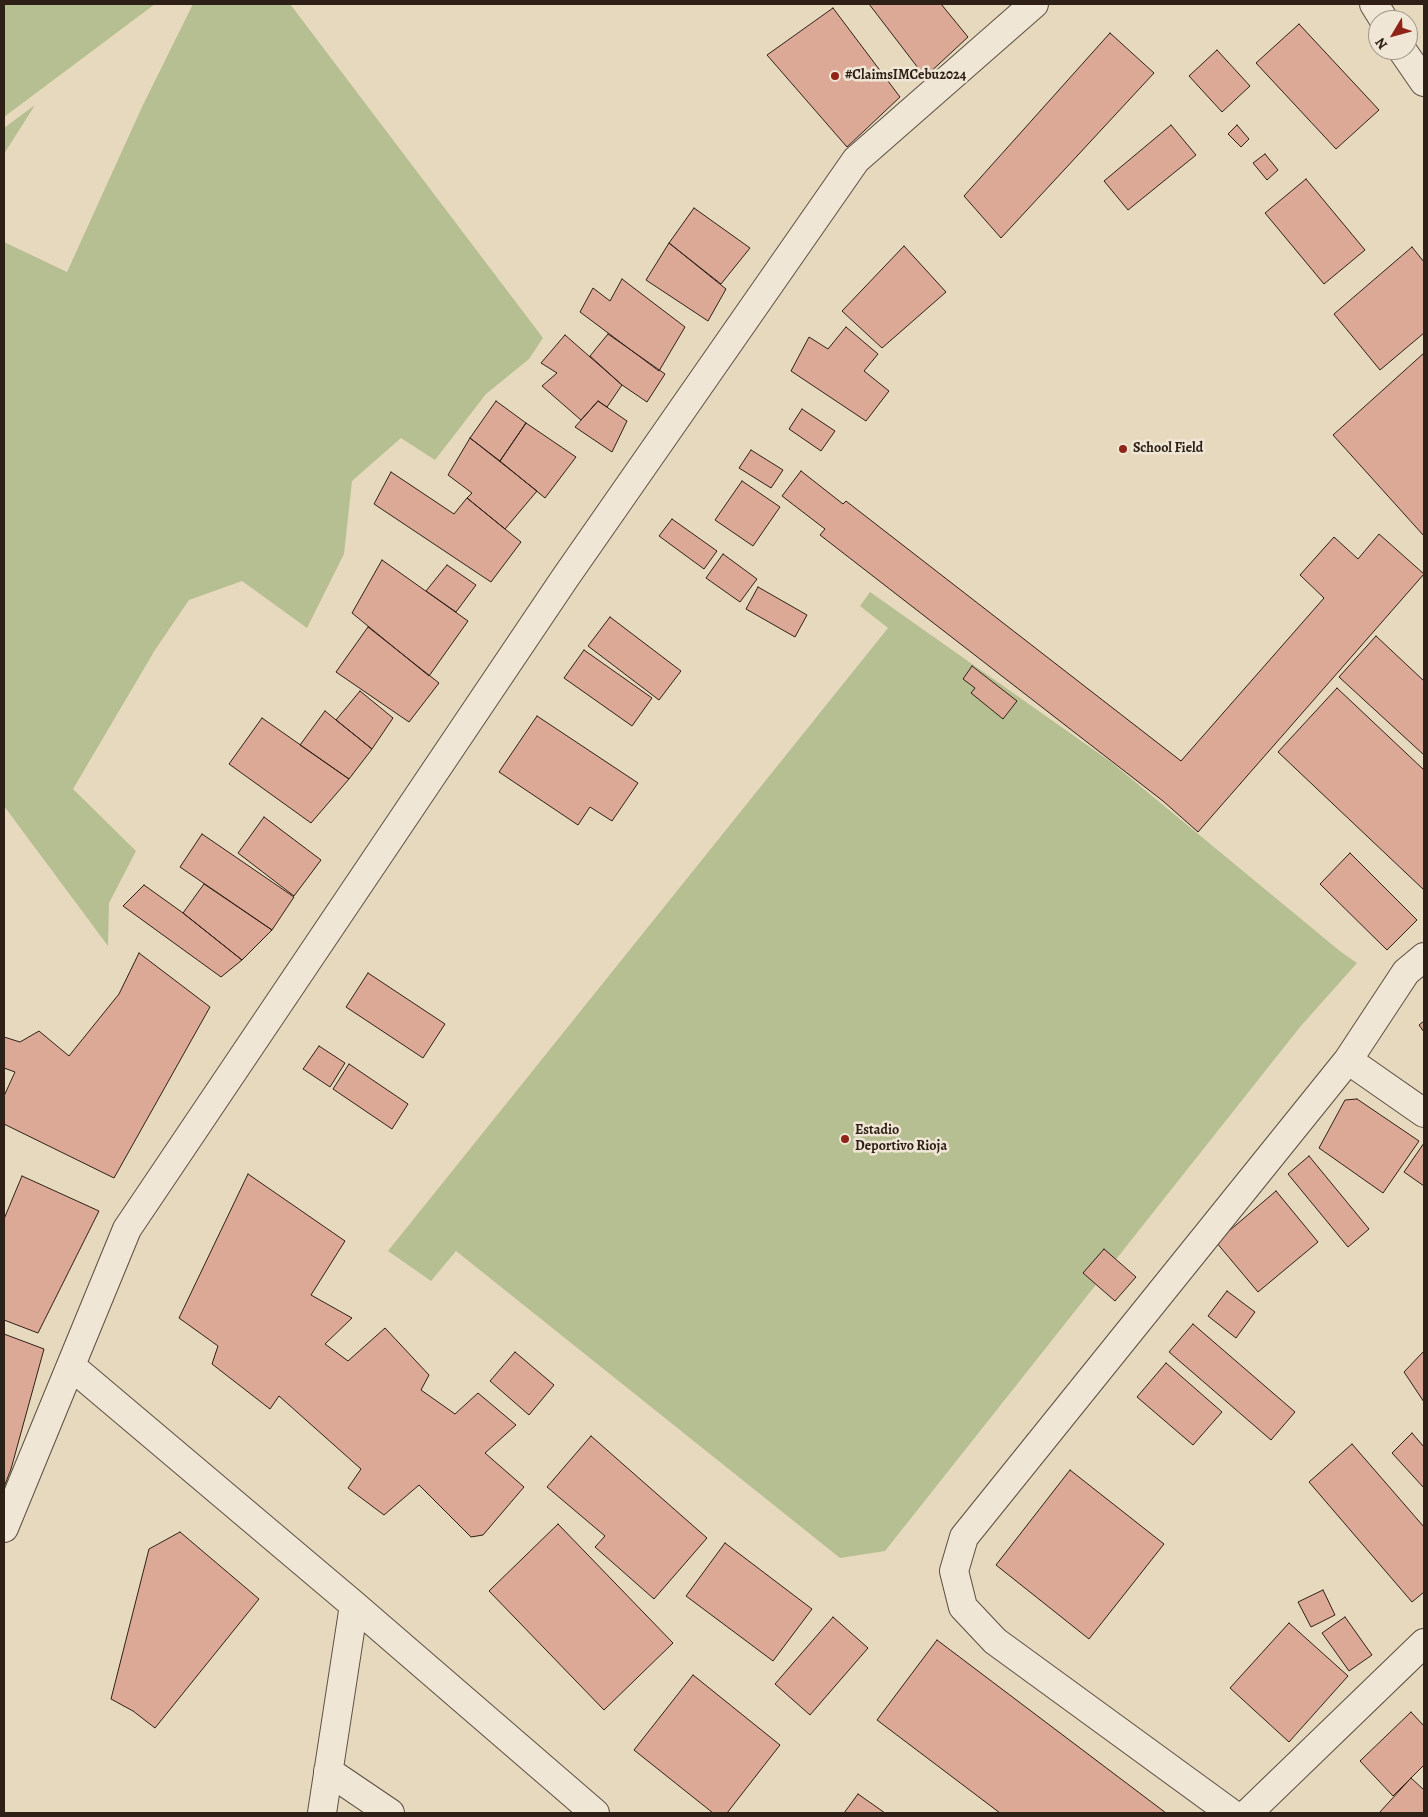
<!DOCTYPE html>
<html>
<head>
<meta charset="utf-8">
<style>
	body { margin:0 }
	#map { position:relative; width:1428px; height:1817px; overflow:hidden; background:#e7d9be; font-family:Alegreya,serif }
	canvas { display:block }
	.frame { position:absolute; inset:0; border:5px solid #2e2017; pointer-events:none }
	.north { position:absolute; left:1368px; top:10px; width:50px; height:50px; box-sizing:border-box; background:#efe6d5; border:1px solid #a29789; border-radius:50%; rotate:233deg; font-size:14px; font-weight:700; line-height:20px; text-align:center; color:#2e2017 }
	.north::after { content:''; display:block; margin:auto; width:18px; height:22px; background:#8f2418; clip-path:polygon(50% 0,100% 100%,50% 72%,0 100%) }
</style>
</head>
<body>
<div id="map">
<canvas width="1428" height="1817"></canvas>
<div class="frame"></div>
<div class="north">N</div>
</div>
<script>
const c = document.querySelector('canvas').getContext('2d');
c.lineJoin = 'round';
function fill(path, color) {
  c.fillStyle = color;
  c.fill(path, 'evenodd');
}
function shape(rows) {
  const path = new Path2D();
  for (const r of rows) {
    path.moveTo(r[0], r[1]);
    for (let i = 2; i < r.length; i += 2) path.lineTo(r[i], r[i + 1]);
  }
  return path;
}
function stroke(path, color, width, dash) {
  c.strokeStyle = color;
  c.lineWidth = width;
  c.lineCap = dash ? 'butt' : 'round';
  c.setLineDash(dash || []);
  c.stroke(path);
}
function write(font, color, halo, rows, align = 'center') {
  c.font = font + ' Alegreya,serif';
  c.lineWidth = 5;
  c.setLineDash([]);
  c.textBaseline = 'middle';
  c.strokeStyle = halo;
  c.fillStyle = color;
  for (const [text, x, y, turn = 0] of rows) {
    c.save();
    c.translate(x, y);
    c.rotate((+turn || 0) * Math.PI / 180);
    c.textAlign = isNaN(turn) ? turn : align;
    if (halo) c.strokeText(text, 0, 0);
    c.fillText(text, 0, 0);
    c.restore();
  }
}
fill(shape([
	[4,4,155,4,4,117],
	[193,4,290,4,543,338,529,359,486,394,435,460,401,438,352,481,344,554,307,628,242,581,189,600,155,650,73,789,136,851,109,903,108,946,4,806,4,242,67,272,142,107],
	[35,105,4,154,4,128],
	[870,592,1111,762,1341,952,1357,963,1300,1027,885,1551,840,1558,456,1251,431,1281,388,1251,888,628,860,606]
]), '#b6bf91');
const building = shape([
	[869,4,941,4,968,37,925,77,869,4],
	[833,8,900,97,847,147,767,55,833,8],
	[1299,24,1379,110,1336,149,1256,63,1299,24],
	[1110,33,1154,73,1001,238,964,196,1110,33],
	[1217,50,1250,86,1222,112,1189,76,1217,50],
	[1171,125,1196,155,1128,210,1104,181,1171,125],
	[1237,125,1249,139,1241,147,1228,134,1237,125],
	[1265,154,1278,170,1267,180,1253,163,1265,154],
	[1306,179,1365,250,1324,284,1265,213,1306,179],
	[694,208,750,248,721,284,669,243,694,208],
	[669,243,726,289,708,321,646,280,669,243],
	[904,246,946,292,882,348,842,311,904,246],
	[1412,247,1424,262,1424,333,1380,370,1334,314,1412,247],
	[622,279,685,327,659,371,580,312,593,288,610,301,622,279],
	[846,327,878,354,864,371,889,391,866,421,791,371,809,337,828,349,846,327],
	[608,334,665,374,647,402,622,385,590,356,608,334],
	[565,335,622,385,607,407,598,401,581,420,542,386,557,373,541,363,565,335],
	[1424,353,1424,536,1333,435,1424,353],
	[496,401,526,423,500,461,470,438,496,401],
	[598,401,627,421,612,452,575,427,598,401],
	[802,409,835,431,821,451,789,429,802,409],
	[526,423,576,457,545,498,500,461,526,423],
	[470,438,537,491,505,529,467,498,472,493,448,475,470,438],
	[751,450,783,470,771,488,739,468,751,450],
	[801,471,843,504,846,501,1181,761,1324,598,1300,575,1334,537,1358,559,1379,534,1424,574,1198,832,1163,801,820,535,825,529,782,496,801,471],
	[391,472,454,514,467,498,521,542,491,582,374,504,391,472],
	[742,481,780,507,753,546,715,520,742,481],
	[672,519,717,551,704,569,659,536,672,519],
	[723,554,757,579,740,602,706,578,723,554],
	[382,560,468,621,429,676,352,613,382,560],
	[447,565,476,585,456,612,426,591,447,565],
	[758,587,807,615,795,637,746,609,758,587],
	[610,617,681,671,659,700,588,646,610,617],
	[368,627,439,683,409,722,336,672,368,627],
	[1376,636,1424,681,1424,755,1339,677,1376,636],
	[584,650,652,698,632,726,564,678,584,650],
	[972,666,1017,701,1003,719,971,693,975,688,963,679,972,666],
	[1337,688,1424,770,1424,890,1278,752,1337,688],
	[360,691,393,718,372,749,336,720,360,691],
	[325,711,372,749,349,779,300,745,325,711],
	[537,716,638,783,612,821,590,807,578,825,499,772,537,716],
	[262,718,349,779,311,823,229,764,262,718],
	[264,817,321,860,294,896,238,853,264,817],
	[202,834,294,897,272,930,180,867,202,834],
	[1350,853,1417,920,1387,950,1320,884,1350,853],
	[204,884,272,930,242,960,183,913,204,884],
	[144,885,183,913,242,960,221,977,123,906,144,885],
	[139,953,210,1007,114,1178,4,1124,4,1096,15,1072,4,1068,4,1037,20,1042,39,1031,69,1056,119,994,139,953],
	[368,973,445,1024,423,1058,346,1007,368,973],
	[1424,1021,1424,1032,1419,1025,1424,1021],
	[319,1046,345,1063,330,1087,303,1069,319,1046],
	[349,1064,408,1104,392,1129,333,1089,349,1064],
	[1357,1099,1419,1141,1383,1193,1319,1148,1345,1100,1357,1099],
	[1424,1143,1424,1186,1404,1172,1424,1143],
	[1309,1156,1369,1229,1348,1247,1288,1174,1309,1156],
	[248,1174,345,1241,311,1295,352,1318,325,1344,348,1361,385,1328,429,1375,421,1390,455,1414,478,1393,516,1425,485,1453,524,1487,483,1535,471,1537,419,1485,384,1515,348,1488,361,1469,279,1396,270,1409,212,1364,218,1346,179,1318,248,1174],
	[22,1176,99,1211,38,1333,4,1320,4,1219,22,1176],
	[1276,1191,1318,1242,1258,1292,1216,1242,1276,1191],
	[1104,1249,1136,1277,1115,1301,1083,1273,1104,1249],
	[1227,1291,1255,1312,1236,1338,1208,1316,1227,1291],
	[1193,1324,1295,1412,1271,1440,1169,1352,1193,1324],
	[4,1334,44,1349,11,1469,4,1487,4,1334],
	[1424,1351,1424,1402,1404,1372,1424,1351],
	[515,1352,554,1385,529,1415,490,1381,515,1352],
	[1166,1363,1222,1412,1193,1445,1137,1397,1166,1363],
	[1412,1433,1424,1447,1424,1488,1392,1453,1412,1433],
	[591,1436,707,1538,654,1599,595,1547,605,1536,547,1487,591,1436],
	[1352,1444,1424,1527,1424,1592,1412,1602,1309,1482,1352,1444],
	[1070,1470,1164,1544,1089,1639,996,1565,1070,1470],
	[558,1524,673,1643,604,1710,489,1591,558,1524],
	[180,1532,259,1599,155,1728,133,1711,111,1699,149,1549,180,1532],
	[725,1543,812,1609,773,1661,686,1596,725,1543],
	[1323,1590,1335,1615,1311,1627,1298,1602,1323,1590],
	[833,1617,868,1648,810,1715,775,1684,833,1617],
	[1345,1617,1372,1655,1349,1671,1322,1633,1345,1617],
	[1289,1623,1348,1676,1289,1742,1230,1688,1289,1623],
	[937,1640,1166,1813,1000,1813,877,1720,937,1640],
	[693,1675,780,1745,727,1813,713,1813,634,1750,693,1675],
	[1411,1712,1424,1726,1424,1765,1393,1796,1360,1761,1411,1712],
	[1411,1778,1424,1790,1424,1813,1379,1813,1411,1778],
	[858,1794,885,1813,844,1813,858,1794]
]);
fill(building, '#dda997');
stroke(building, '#2e2017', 1);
const minor = shape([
	[1374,4,1384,20],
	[1402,50,1424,82],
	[1348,1060,1424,1113],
	[71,1366,354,1605,595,1813],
	[4,1528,127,1229,565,578,856,160,1034,4],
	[328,1771,390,1813],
	[322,1813,354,1605],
	[1231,1813,995,1641,963,1607,954,1571,964,1537,1348,1060,1406,972,1424,957],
	[1248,1813,1424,1643]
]);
stroke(minor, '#5c4e41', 30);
stroke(minor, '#efe6d5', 28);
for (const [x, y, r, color] of [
	[835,76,5,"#8f2418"],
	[1123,449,5,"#8f2418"],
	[845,1139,5,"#8f2418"]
]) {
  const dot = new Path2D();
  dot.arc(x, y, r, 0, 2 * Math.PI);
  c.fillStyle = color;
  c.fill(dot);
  stroke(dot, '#efe6d5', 2);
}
write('bold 14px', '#2e2017', '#efe6d5', [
	["#ClaimsIMCebu2024",845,76],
	["School Field",1133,449],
	["Estadio",855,1131],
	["Deportivo Rioja",855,1147]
], 'left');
</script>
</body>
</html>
